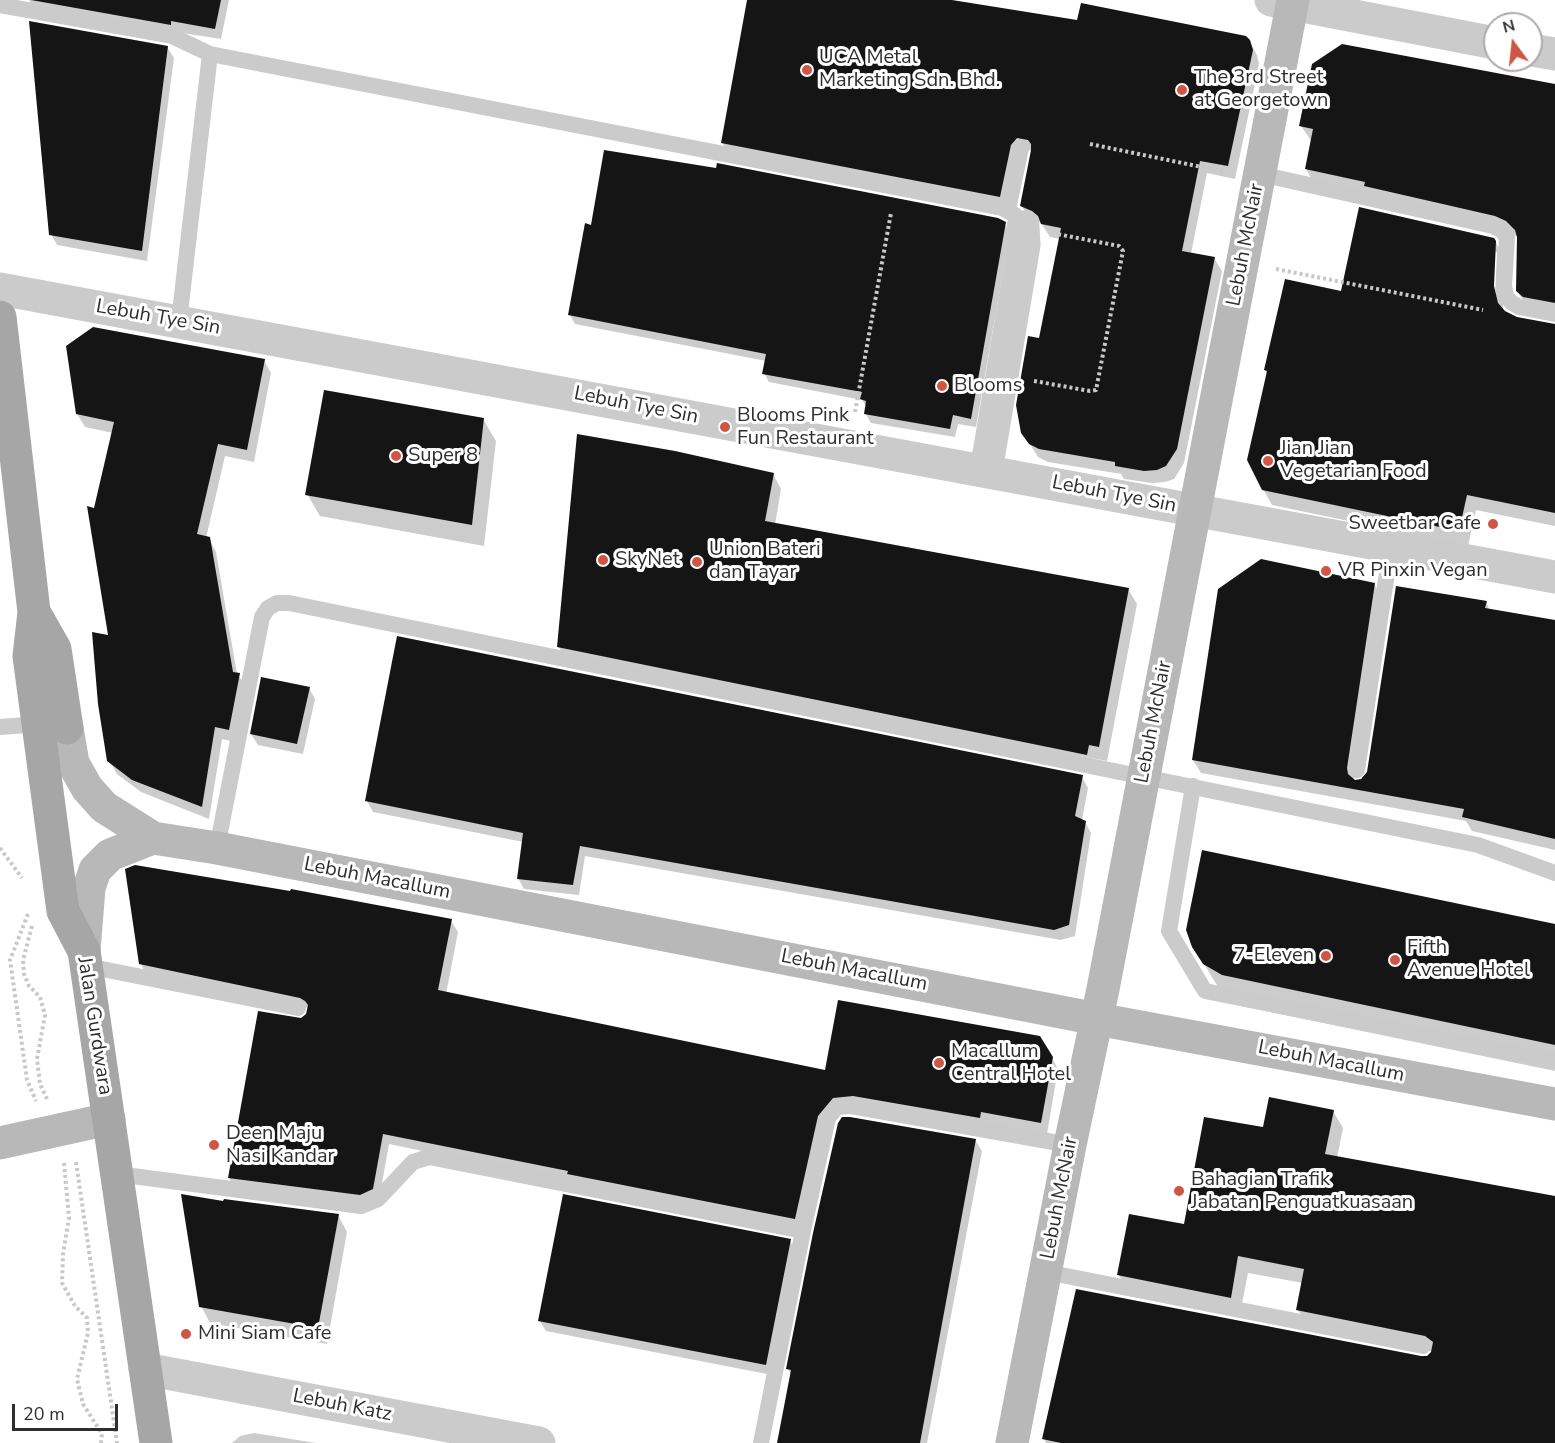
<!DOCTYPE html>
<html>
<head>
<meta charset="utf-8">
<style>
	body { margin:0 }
	#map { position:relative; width:1555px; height:1443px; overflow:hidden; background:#fff; font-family:"Nunito Sans",sans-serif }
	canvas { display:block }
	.north { position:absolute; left:1483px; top:12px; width:60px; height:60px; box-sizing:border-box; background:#fff; border:2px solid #ababab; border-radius:50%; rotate:345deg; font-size:16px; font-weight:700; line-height:24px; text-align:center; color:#2e2e2e }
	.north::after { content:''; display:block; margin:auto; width:21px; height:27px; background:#cf5645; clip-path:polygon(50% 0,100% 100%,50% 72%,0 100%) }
	.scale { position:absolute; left:12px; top:1404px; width:106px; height:27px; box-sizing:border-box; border:3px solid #2e2e2e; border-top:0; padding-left:8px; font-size:18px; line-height:21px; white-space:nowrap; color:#2e2e2e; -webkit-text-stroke:4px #fff; paint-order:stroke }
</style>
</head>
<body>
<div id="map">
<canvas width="1555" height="1443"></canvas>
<div class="north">N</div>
<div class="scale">20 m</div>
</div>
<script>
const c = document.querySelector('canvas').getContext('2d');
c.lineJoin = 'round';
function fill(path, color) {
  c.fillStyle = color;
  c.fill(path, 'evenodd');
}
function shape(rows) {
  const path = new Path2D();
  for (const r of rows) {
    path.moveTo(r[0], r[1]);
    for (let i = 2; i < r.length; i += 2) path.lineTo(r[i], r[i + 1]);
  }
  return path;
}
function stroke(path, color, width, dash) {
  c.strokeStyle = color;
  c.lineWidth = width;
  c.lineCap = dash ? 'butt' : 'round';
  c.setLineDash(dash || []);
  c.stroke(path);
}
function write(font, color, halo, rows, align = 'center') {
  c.font = font + ' "Nunito Sans",sans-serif';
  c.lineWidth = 6;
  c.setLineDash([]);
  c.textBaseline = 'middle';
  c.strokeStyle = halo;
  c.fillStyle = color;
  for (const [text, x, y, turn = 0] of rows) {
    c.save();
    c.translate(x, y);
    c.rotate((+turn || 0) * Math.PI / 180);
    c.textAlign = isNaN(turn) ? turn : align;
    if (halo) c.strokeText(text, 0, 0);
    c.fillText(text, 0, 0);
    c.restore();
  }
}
fill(shape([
	[29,0,229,0,221,39,35,10],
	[749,0,946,0,1078,21,1249,41,1257,55,1259,64,1235,179,1207,173,1191,254,1214,258,1222,271,1184,463,1174,479,1165,482,1152,483,1124,479,1121,474,1048,462,1038,457,1022,432,1060,239,1050,237,1041,223,1029,218,1021,205,1033,150,1025,151,1007,209,730,155,722,142],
	[167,47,174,58,147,261,57,245,51,234],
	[1555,86,1555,317,1527,307,1517,291,1519,239,1516,236,1506,231,1315,185,1306,169,1312,142,1301,126],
	[1004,223,1010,232,976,427,958,424,955,437,871,423,865,413,867,407,862,400,769,382,764,373,766,361,575,324,570,315],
	[1495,241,1504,258,1503,311,1516,319,1555,325,1555,526,1476,510,1468,546,1272,505,1263,489,1267,374,1265,370,1342,293],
	[1494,252,1497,252,1495,296,1492,295],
	[264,360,271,373,254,462,225,456,206,538,209,539,216,552,237,674,247,687,236,742,222,739,209,819,141,792,117,774,109,760,110,637,95,509,113,433,85,427,77,414],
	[483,419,496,441,484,546,320,516,307,494],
	[773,474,781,489,775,525,1128,589,1137,604,1107,761,567,661,558,646],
	[1374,584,1382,598,1354,781,1366,778,1486,602,1490,611,1555,621,1555,850,1472,831,1466,821,1201,773,1193,760],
	[309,688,315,699,303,754,258,745,251,734],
	[1082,777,1088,788,1082,820,1085,822,1091,833,1075,936,1061,940,585,856,579,895,524,889,518,878,523,842,373,812,367,801],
	[451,921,458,932,446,994,826,1072,1052,1058,1058,1069,1047,1134,838,1109,801,1229,389,1144,379,1200,235,1189,229,1178,301,1020,308,1015,308,1008,147,975,140,963],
	[1555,925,1555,1071,1241,1006,1223,995,1193,946],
	[1333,1111,1343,1128,1337,1158,1555,1197,1555,1443,1046,1443,1044,1439,1427,1357,1434,1352,1308,1327,1298,1310,1303,1283,1248,1273,1240,1314,1128,1292,1119,1275,1185,1225,1265,1129],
	[975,1140,982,1151,927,1443,779,1443,792,1376,788,1369],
	[225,1203,338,1215,347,1232,327,1344,210,1323,201,1306],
	[790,1241,796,1252,772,1375,546,1331,539,1320],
	[254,1433,316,1443,232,1443,240,1436]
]), '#0003');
fill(shape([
	[31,0,221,0,215,29,171,21,171,25],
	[747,0,952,0,1077,20,1081,3,1246,36,1250,40,1253,50,1228,166,1200,161,1182,251,1215,257,1177,449,1166,466,1157,470,1144,471,1115,466,1115,462,1039,449,1029,444,1021,433,1016,405,1028,336,1039,338,1061,228,1041,224,1038,216,1032,211,1020,206,1031,150,1031,144,1028,140,1017,138,1011,145,1000,197,721,143],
	[29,21,168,46,142,251,49,235],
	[1342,44,1555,84,1555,303,1523,297,1516,291,1517,237,1515,230,1506,221,1495,216,1364,186,1365,182,1305,169,1313,129,1299,126,1312,64],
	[604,150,716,168,717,163,998,218,1006,222,971,419,953,415,950,429,864,414,866,401,860,399,862,392,762,374,766,354,568,315,585,223,591,225],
	[1359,207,1494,238,1496,241,1494,286,1498,303,1505,311,1517,317,1555,324,1555,513,1467,495,1459,531,1262,490,1247,460,1267,371,1264,370,1285,279,1341,291],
	[93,327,265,359,247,450,218,444,197,534,210,537,233,672,240,673,229,730,215,727,202,807,132,780,107,761,98,704,92,632,108,635,87,506,94,508,114,422,76,414,66,346],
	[324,390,484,418,472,525,305,495],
	[577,434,675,451,774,473,765,521,1129,588,1099,747,1089,745,1087,755,557,647],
	[1261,559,1375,583,1347,768,1348,774,1355,780,1361,779,1367,772,1396,586,1487,601,1485,608,1555,620,1555,839,1462,817,1464,809,1192,760,1218,589],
	[397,636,1083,775,1075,816,1086,821,1069,925,1054,930,580,846,573,885,517,879,523,833,365,801],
	[261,677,310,687,297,744,250,734],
	[1202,850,1555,924,1555,1045,1222,975,1203,964,1192,947,1186,930],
	[135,865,290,891,291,889,452,919,438,990,825,1070,838,1000,1040,1036,1053,1057,1041,1123,981,1112,980,1118,853,1096,833,1098,818,1116,795,1219,567,1174,568,1171,383,1134,373,1189,360,1195,228,1178,258,1011,301,1018,306,1014,308,1005,305,1001,300,998,139,964,125,869],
	[1269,1097,1334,1110,1325,1154,1555,1196,1555,1443,1061,1443,1042,1439,1076,1289,1421,1356,1427,1356,1431,1352,1433,1342,1425,1336,1296,1310,1304,1269,1238,1256,1231,1298,1117,1275,1129,1214,1184,1224,1204,1117,1263,1127],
	[842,1117,850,1117,976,1139,920,1443,777,1443,791,1370,786,1369,813,1233,838,1123],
	[181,1194,223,1201,224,1199,339,1214,318,1328,199,1307],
	[563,1194,791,1239,766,1365,538,1321]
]), '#151515');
stroke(shape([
	[1090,144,1226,172],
	[1276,269,1483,310],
	[1034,381,1090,391,1096,390,1123,251,1119,246,1057,234],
	[855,412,891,213],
	[0,848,22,878],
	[28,914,10,960,27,1080,36,1101],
	[32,926,23,960,24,974,29,986,40,997,45,1015,37,1059,40,1084,47,1099],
	[76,1162,117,1443],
	[64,1163,69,1218,63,1254,62,1283,75,1306,87,1318,88,1333,77,1379,83,1404,102,1434,101,1443]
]), '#c8c8c8', 4, [3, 3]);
stroke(shape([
	[0,5,172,36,210,54,1002,208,1015,215,1023,227],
	[1260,174,1493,226,1501,230,1507,237,1504,286,1506,296,1511,302,1519,307,1555,314],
	[1008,210,1021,148],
	[179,321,210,54],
	[0,727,39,724],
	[1357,770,1391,547],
	[1193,786,1169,931,1205,991,1555,1061],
	[217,848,262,617,268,608,277,603,289,603,1478,845,1555,873],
	[87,966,298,1008],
	[117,1174,361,1206,378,1199,413,1162,429,1157,803,1231],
	[1046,1272,1423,1346],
	[761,1443,803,1231,828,1118,837,1107,851,1106,1070,1145]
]), '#cbcbcb', 16);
stroke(shape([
	[1271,0,1495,43],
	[1531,50,1555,54],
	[0,289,1555,577],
	[986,471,1024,245,1023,227],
	[145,1369,539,1443]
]), '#cbcbcb', 33);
stroke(shape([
	[67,728,73,763,87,788,104,807,153,838,217,848,1097,1019,1555,1104],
	[84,951,89,888,95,870,110,855,153,838],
	[0,1143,109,1119],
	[1012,1443,1070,1145,1103,989,1293,0]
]), '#b8b8b8', 33);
stroke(shape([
	[0,317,34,612,29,656,63,911,84,951,156,1443],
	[34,612,55,649,67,728]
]), '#a6a6a6', 33);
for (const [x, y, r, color] of [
	[807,70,6,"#cf5645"],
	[1182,90,6,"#cf5645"],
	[942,386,6,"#cf5645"],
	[725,427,6,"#cf5645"],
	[396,456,6,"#cf5645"],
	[1268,461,6,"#cf5645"],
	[1493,524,6,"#cf5645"],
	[603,560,6,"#cf5645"],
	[697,562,6,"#cf5645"],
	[1326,571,6,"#cf5645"],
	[1326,956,6,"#cf5645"],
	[1395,960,6,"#cf5645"],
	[939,1063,6,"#cf5645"],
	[214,1145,6,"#cf5645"],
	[1179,1191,6,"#cf5645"],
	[186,1334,6,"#cf5645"]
]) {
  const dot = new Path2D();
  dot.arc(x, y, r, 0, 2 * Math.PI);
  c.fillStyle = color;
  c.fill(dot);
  stroke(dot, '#fff', 2);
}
write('20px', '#2e2e2e', '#fff', [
	["UCA Metal",819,58],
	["Marketing Sdn. Bhd.",819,81],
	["The 3rd Street",1194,78],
	["at Georgetown",1194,101],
	["Blooms",954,386],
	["Blooms Pink",737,416],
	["Fun Restaurant",737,439],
	["Jian Jian",1280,449],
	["Vegetarian Food",1280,472],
	["Super 8",408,456],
	["Sweetbar Cafe",1481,524,"right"],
	["Union Bateri",709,550],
	["dan Tayar",709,573],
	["SkyNet",615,560],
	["VR Pinxin Vegan",1338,571],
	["Fifth",1407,948],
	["Avenue Hotel",1407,971],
	["7-Eleven",1314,956,"right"],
	["Macallum",951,1052],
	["Central Hotel",951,1075],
	["Deen Maju",226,1134],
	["Nasi Kandar",226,1157],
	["Bahagian Trafik",1191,1180],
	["Jabatan Penguatkuasaan",1191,1203],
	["Mini Siam Cafe",198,1334]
], 'left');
write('20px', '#2e2e2e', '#fff', [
	["Lebuh McNair",1246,245,-79],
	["Lebuh Tye Sin",158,318,10],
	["Lebuh Tye Sin",636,406,11],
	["Lebuh Tye Sin",1114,495,11],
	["Lebuh McNair",1154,722,-79],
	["Lebuh Macallum",377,879,11],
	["Lebuh Macallum",854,971,11],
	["Jalan Gurdwara",94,1026,81],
	["Lebuh Macallum",1331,1062,11],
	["Lebuh McNair",1060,1198,-79],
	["Lebuh Katz",342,1406,11]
]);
</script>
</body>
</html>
